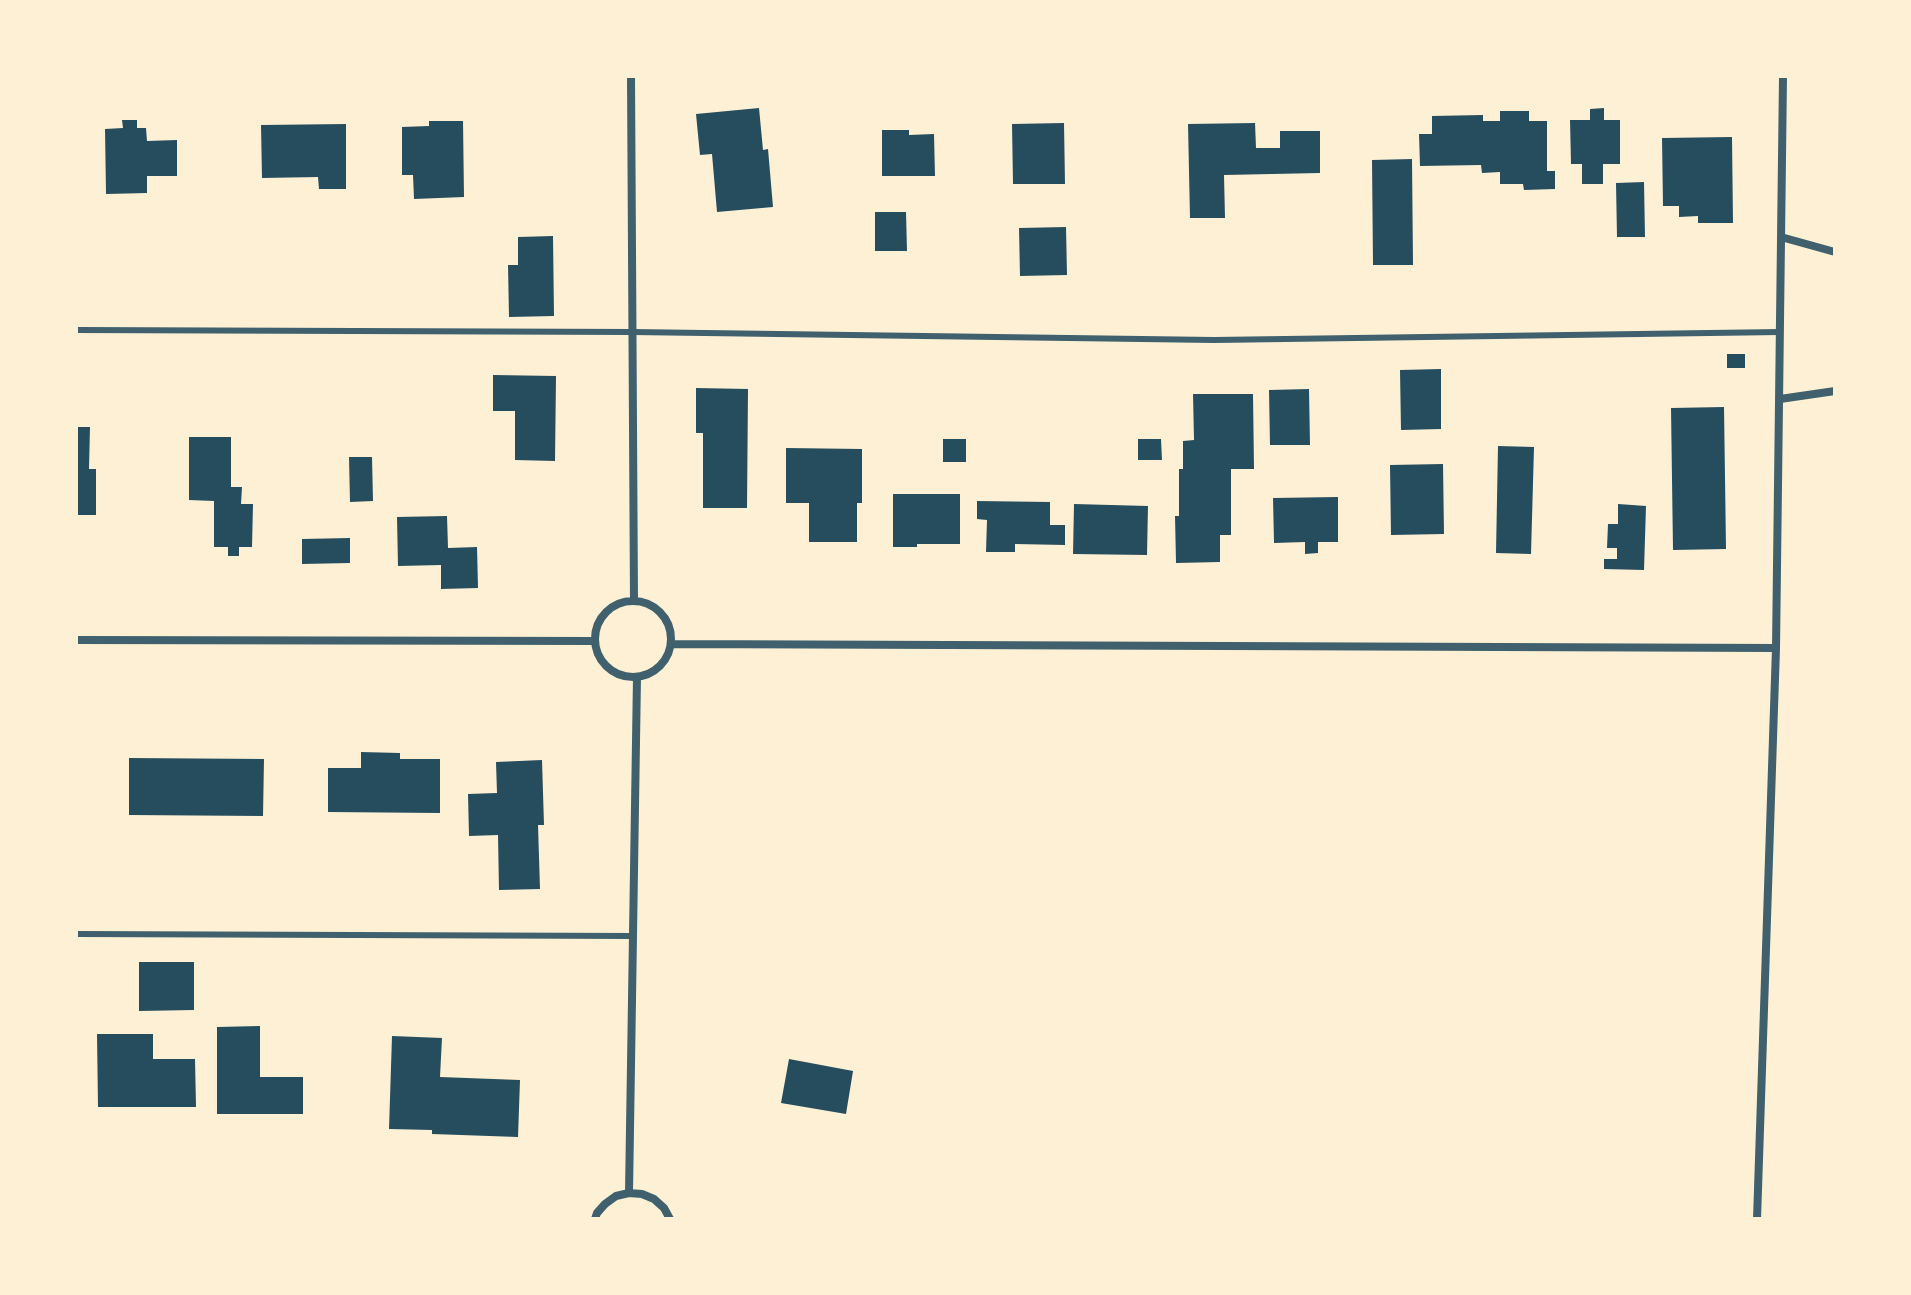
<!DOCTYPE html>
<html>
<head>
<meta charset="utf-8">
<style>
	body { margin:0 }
	#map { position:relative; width:1911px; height:1295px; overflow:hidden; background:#fdf0d5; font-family:Roboto,sans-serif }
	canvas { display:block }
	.frame { position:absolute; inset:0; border:78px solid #fdf0d5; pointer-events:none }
</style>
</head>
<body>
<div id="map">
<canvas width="1911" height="1295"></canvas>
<div class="frame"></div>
</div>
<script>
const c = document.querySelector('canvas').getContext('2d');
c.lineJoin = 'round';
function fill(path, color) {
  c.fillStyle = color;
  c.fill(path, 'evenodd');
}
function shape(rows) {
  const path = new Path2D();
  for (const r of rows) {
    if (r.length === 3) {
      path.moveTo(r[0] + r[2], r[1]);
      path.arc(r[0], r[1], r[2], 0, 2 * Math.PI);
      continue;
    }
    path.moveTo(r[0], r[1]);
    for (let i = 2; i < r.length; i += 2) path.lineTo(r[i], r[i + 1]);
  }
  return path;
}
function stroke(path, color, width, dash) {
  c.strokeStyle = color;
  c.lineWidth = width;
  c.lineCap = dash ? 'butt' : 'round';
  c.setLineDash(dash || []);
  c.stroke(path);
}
fill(shape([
	[759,108,763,150,768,149,773,207,717,212,712,154,700,155,696,114],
	[1604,108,1604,120,1620,120,1620,164,1603,164,1603,184,1582,184,1582,164,1571,164,1570,120,1590,120,1590,109],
	[1500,111,1529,111,1529,121,1547,121,1547,171,1555,171,1555,189,1524,190,1523,184,1500,184,1500,172,1482,173,1481,165,1420,166,1419,134,1432,134,1432,116,1483,115,1483,121,1500,121],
	[122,120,137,120,137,128,146,128,147,141,177,140,177,176,147,176,147,193,106,194,105,129,123,128],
	[429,121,463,121,464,197,414,199,413,175,402,175,402,127,429,126],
	[1064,123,1065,184,1013,184,1012,124],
	[1255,123,1256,148,1280,148,1280,131,1320,131,1320,173,1224,175,1225,218,1190,218,1188,124],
	[346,124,346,189,319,189,318,177,262,178,261,125],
	[882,130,909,130,909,135,934,134,935,176,882,176],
	[1732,137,1733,223,1698,223,1698,216,1679,217,1679,206,1663,206,1662,138],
	[1412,159,1413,265,1373,265,1372,160],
	[1644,182,1645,237,1617,237,1616,183],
	[875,212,906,212,907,251,875,251],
	[1066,227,1067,275,1020,276,1019,228],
	[553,236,554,316,509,317,508,265,518,265,518,237],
	[1727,354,1745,354,1745,368,1727,368],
	[1441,369,1441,429,1401,430,1400,370],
	[493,375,556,376,555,461,515,460,515,411,493,411],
	[696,388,748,389,747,508,703,508,703,433,696,433],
	[1309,389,1310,445,1270,445,1269,390],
	[1193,394,1253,394,1254,469,1231,469,1231,535,1220,535,1220,562,1176,563,1175,516,1179,516,1179,469,1183,469,1183,441,1194,440],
	[1724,407,1726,549,1673,550,1671,408],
	[76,427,90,427,89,469,96,469,96,515,76,515],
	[189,437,231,437,231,487,242,487,241,504,253,504,252,547,239,547,239,556,228,556,228,547,214,547,214,501,189,500],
	[943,439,966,439,966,462,943,462],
	[1138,439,1161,439,1162,460,1138,460],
	[1498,446,1534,447,1531,554,1496,553],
	[786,448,862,449,862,503,857,503,857,542,809,542,809,503,786,503],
	[349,457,372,457,373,501,350,502],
	[1443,464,1444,534,1391,535,1390,465],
	[893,494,960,494,960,544,917,544,917,547,893,547],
	[1338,497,1338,542,1318,542,1318,553,1305,554,1305,542,1274,543,1273,498],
	[977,501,1050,502,1050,525,1065,525,1065,545,1015,544,1015,552,986,552,987,520,977,519],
	[1074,504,1148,506,1147,555,1073,554],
	[1618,504,1646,506,1644,570,1604,569,1604,559,1617,559,1617,548,1607,548,1608,524,1618,524],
	[447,516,448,548,477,547,478,588,441,589,441,565,398,566,397,517],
	[350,538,350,563,302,564,302,539],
	[361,752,400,753,400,759,440,759,440,813,328,812,328,768,361,768],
	[129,758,264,759,263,816,129,815],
	[542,760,544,825,538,825,540,889,499,890,498,835,469,836,468,794,497,793,496,762],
	[139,962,194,962,194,1010,139,1011],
	[260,1026,260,1077,303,1077,303,1114,217,1114,217,1027],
	[97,1034,153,1034,153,1059,195,1059,196,1107,98,1107],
	[392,1036,442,1038,440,1077,520,1080,518,1137,432,1134,432,1130,389,1129],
	[789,1059,853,1071,846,1114,781,1103]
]), '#264d5e');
stroke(shape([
	[76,330,632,332,1214,340,1780,332],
	[76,934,633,936]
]), '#3f606c', 6);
stroke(shape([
	[631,76,634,601],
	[1781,237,1835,252],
	[1780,399,1835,391],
	[633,639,38],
	[76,640,595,641],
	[671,644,1776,648],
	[629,1193,637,677],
	[595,1219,597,1213,605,1204,616,1196,629,1193,642,1194,654,1199,664,1208,670,1219],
	[1757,1219,1776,648,1783,76]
]), '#3f606c', 8);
</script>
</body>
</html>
